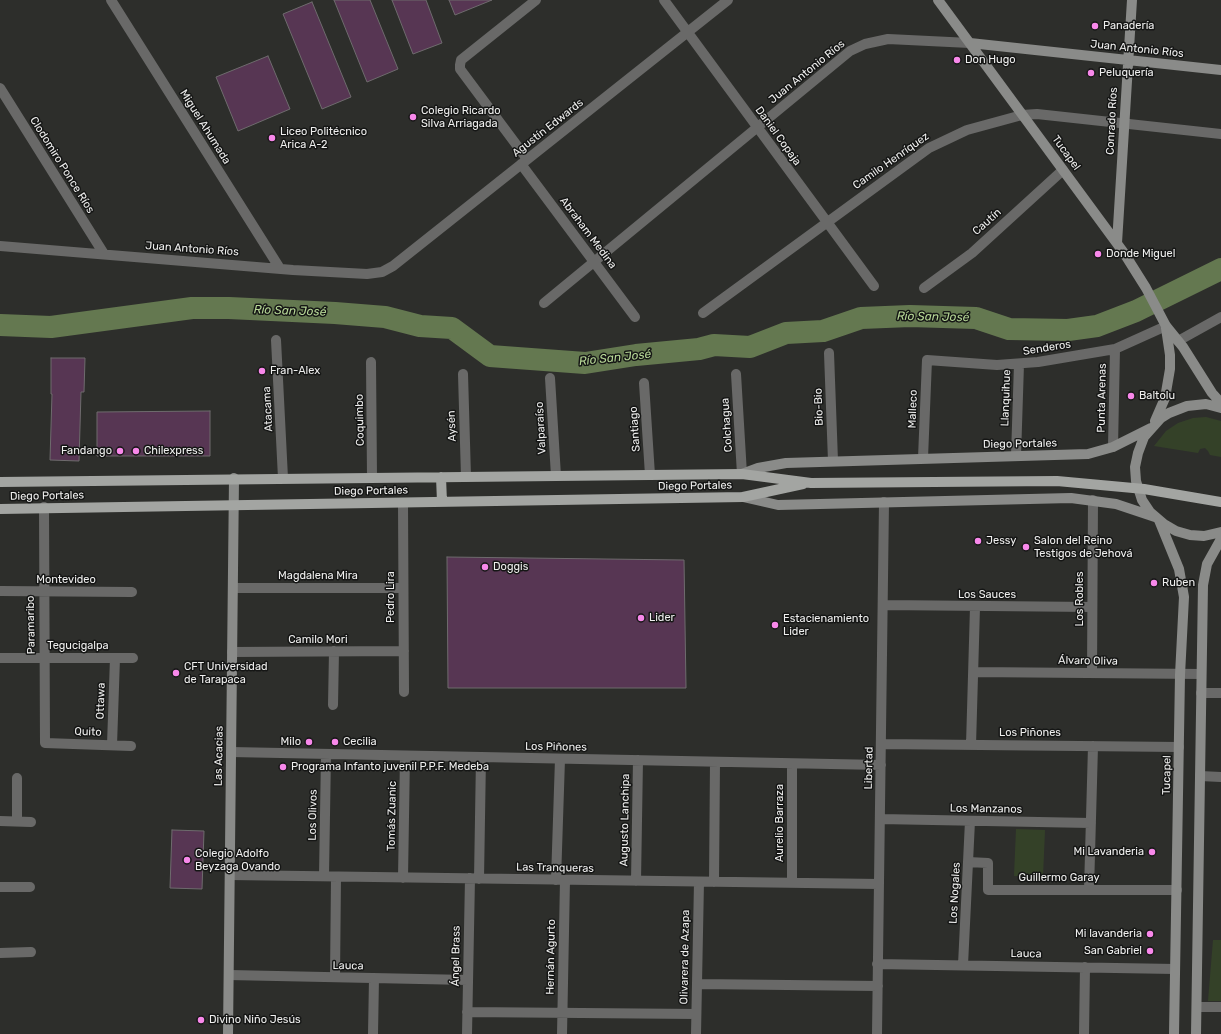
<!DOCTYPE html>
<html>
<head>
<meta charset="utf-8">
<style>
	body { margin:0 }
	canvas { display:block; background:#2d2e2b }
</style>
</head>
<body>
<canvas width="1221" height="1034"></canvas>
<script>
const c = document.querySelector('canvas').getContext('2d');
c.lineJoin = 'round';
function fill(path, color) {
  c.fillStyle = color;
  c.fill(path, 'evenodd');
}
function shape(rows) {
  const path = new Path2D();
  for (const r of rows) {
    path.moveTo(r[0], r[1]);
    for (let i = 2; i < r.length; i += 2) path.lineTo(r[i], r[i + 1]);
  }
  return path;
}
function stroke(path, color, width, dash) {
  c.strokeStyle = color;
  c.lineWidth = width;
  c.lineCap = dash ? 'butt' : 'round';
  c.setLineDash(dash || []);
  c.stroke(path);
}
function write(font, color, halo, rows, align = 'center') {
  c.font = font + ' Rubik,sans-serif';
  c.lineWidth = 3;
  c.setLineDash([]);
  c.textBaseline = 'middle';
  c.strokeStyle = halo;
  c.fillStyle = color;
  for (const [text, x, y, turn = 0] of rows) {
    c.save();
    c.translate(x, y);
    c.rotate((+turn || 0) * Math.PI / 180);
    c.textAlign = isNaN(turn) ? turn : align;
    if (halo) c.strokeText(text, 0, 0);
    c.fillText(text, 0, 0);
    c.restore();
  }
}
fill(shape([
	[1206,417,1221,421,1221,457,1210,455,1208,451,1205,448,1200,449,1198,453,1154,446,1166,431,1178,423,1193,418],
	[1016,829,1045,830,1043,877,1014,876],
	[1213,940,1221,940,1221,1001,1208,1001]
]), '#344128');
stroke(shape([
	[0,325,51,327,192,308,229,308,335,313,385,317,420,326,452,328,490,356,585,363,636,355,699,349,714,345,750,347,786,333,823,331,861,318,910,316,976,318,1009,329,1068,330,1097,326,1136,311,1221,269]
]), '#647850', 22);
const building = shape([
	[334,0,370,0,398,69,367,82,334,0],
	[392,0,426,0,442,43,413,54,392,0],
	[449,0,492,0,455,15,449,0],
	[312,2,351,97,322,109,283,14,312,2],
	[268,56,290,109,238,131,216,77,268,56],
	[51,358,85,358,84,392,81,392,79,461,50,460,52,394,51,394,51,358],
	[210,411,210,456,97,456,97,412,210,411],
	[447,557,684,560,686,688,448,688,447,557],
	[172,830,204,831,202,889,170,888,172,830]
]);
fill(building, '#573653');
stroke(building, '#6e6b6d', 1);
stroke(shape([
	[111,0,279,267],
	[664,0,874,286],
	[0,88,104,254],
	[527,159,460,69,460,65,461,60,536,0],
	[521,164,635,317],
	[0,246,293,270,367,274,382,272,393,266,728,0],
	[924,288,972,253,1063,170],
	[544,303,850,51,865,44,888,39,970,43],
	[703,313,929,148,967,130,1022,115,1037,114,1221,134],
	[276,340,283,478],
	[1178,341,1221,317],
	[829,353,833,461],
	[371,362,372,477],
	[463,374,466,477],
	[736,374,742,474],
	[550,378,556,476],
	[644,383,650,475],
	[1113,447,1115,349],
	[1016,456,1019,364],
	[923,458,927,360,997,365,1038,362,1115,349,1166,326],
	[403,503,404,692],
	[44,507,45,743,131,746],
	[233,588,403,588],
	[0,591,132,592],
	[883,605,1092,607],
	[232,652,404,651],
	[0,658,133,658],
	[974,672,1201,674],
	[1092,673,1093,500],
	[1201,693,1221,693],
	[333,705,334,651],
	[881,744,1179,747],
	[112,745,115,658],
	[971,745,975,607],
	[231,752,881,765],
	[1200,776,1221,777],
	[880,819,1091,823],
	[0,821,31,822],
	[17,821,17,778],
	[968,862,988,863,988,890,1177,890],
	[230,875,879,884],
	[324,876,326,754],
	[403,878,405,756],
	[479,879,481,757],
	[556,880,560,759],
	[636,881,638,760],
	[714,882,715,762],
	[792,883,792,764],
	[0,887,30,887],
	[1089,890,1093,746],
	[0,953,31,952],
	[877,964,1175,969],
	[963,965,970,821],
	[229,975,468,980],
	[335,977,336,877],
	[697,984,878,986],
	[1197,1007,1221,1007],
	[467,1012,696,1014],
	[373,1034,374,978],
	[467,1034,470,878],
	[562,1034,565,880],
	[696,1034,699,882],
	[877,1034,884,502],
	[1084,1034,1085,967]
]), '#696968', 10);
stroke(shape([
	[938,0,1124,253,1146,288,1166,326,1183,347,1212,393,1221,403],
	[970,43,1221,70],
	[1117,243,1132,0],
	[1221,408,1206,404,1187,406,1169,413,1161,418,1144,437,1138,453,1135,467,1136,481,1142,500,1150,512,1164,524,1176,531,1190,535,1204,536,1221,532],
	[1155,421,1165,398,1170,369,1170,355,1166,328],
	[742,474,758,468,786,463,1088,454,1113,447,1151,428],
	[743,497,778,505,1071,498,1116,504,1155,517],
	[1159,520,1179,569,1184,597,1180,675,1174,1034],
	[228,1034,234,478],
	[1196,1034,1203,585,1207,564,1221,539]
]), '#8a8b89', 10);
stroke(shape([
	[441,477,442,502],
	[0,482,742,474,811,483,1057,481,1144,489,1221,502],
	[0,509,743,497,803,484]
]), '#a3a5a2', 10);
for (const [x, y, r, color] of [
	[1095,26,4,"#f888ea"],
	[957,60,4,"#f888ea"],
	[1091,73,4,"#f888ea"],
	[413,117,4,"#f888ea"],
	[272,138,4,"#f888ea"],
	[1098,254,4,"#f888ea"],
	[262,371,4,"#f888ea"],
	[1131,396,4,"#f888ea"],
	[120,451,4,"#f888ea"],
	[136,451,4,"#f888ea"],
	[978,541,4,"#f888ea"],
	[1026,547,4,"#f888ea"],
	[485,567,4,"#f888ea"],
	[1154,583,4,"#f888ea"],
	[641,618,4,"#f888ea"],
	[775,625,4,"#f888ea"],
	[176,673,4,"#f888ea"],
	[309,742,4,"#f888ea"],
	[335,742,4,"#f888ea"],
	[283,767,4,"#f888ea"],
	[1152,852,4,"#f888ea"],
	[187,860,4,"#f888ea"],
	[1150,934,4,"#f888ea"],
	[1150,951,4,"#f888ea"],
	[201,1020,4,"#f888ea"]
]) {
  const dot = new Path2D();
  dot.arc(x, y, r, 0, 2 * Math.PI);
  c.fillStyle = color;
  c.fill(dot);
  stroke(dot, '#151615', 1.5);
}
write('11px', '#efefee', '#151615', [
	["Panadería",1103,26],
	["Don Hugo",965,60],
	["Peluquería",1099,73],
	["Colegio Ricardo",421,111],
	["Silva Arriagada",421,124],
	["Liceo Politécnico",280,132],
	["Arica A-2",280,145],
	["Donde Miguel",1106,254],
	["Fran-Alex",270,371],
	["Baltolu",1139,396],
	["Fandango",112,451,"right"],
	["Chilexpress",144,451],
	["Jessy",986,541],
	["Salon del Reino",1034,541],
	["Testigos de Jehová",1034,554],
	["Doggis",493,567],
	["Ruben",1162,583],
	["Lider",649,618],
	["Estacienamiento",783,619],
	["Lider",783,632],
	["CFT Universidad",184,667],
	["de Tarapaca",184,680],
	["Milo",301,742,"right"],
	["Cecilia",343,742],
	["Programa Infanto juvenil P.P.F. Medeba",291,767],
	["Mi Lavanderia",1144,852,"right"],
	["Colegio Adolfo",195,854],
	["Beyzaga Ovando",195,867],
	["Mi lavanderia",1142,934,"right"],
	["San Gabriel",1142,951,"right"],
	["Divino Niño Jesús",209,1020]
], 'left');
write('11px', '#efefee', '#151615', [
	["Juan Antonio Ríos",1137,49,6],
	["Juan Antonio Ríos",807,72,-39],
	["Conrado Ríos",1112,121,-87],
	["Miguel Ahumada",205,127,58],
	["Agustín Edwards",548,128,-38],
	["Daniel Copaja",778,136,54],
	["Tucapel",1066,153,54],
	["Camilo Henríquez",891,161,-35],
	["Clodomiro Ponce Ríos",62,165,58],
	["Cautín",987,222,-42],
	["Abraham Medina",588,233,53],
	["Juan Antonio Ríos",192,249,4],
	["Senderos",1047,348,-9],
	["Llanquihue",1006,398,-88],
	["Punta Arenas",1102,398,-89],
	["Bio-Bio",819,407,-92],
	["Atacama",268,409,-93],
	["Malleco",913,409,-88],
	["Coquimbo",360,420,-91],
	["Colchagua",727,425,-94],
	["Aysén",452,426,-92],
	["Valparaíso",541,428,-93],
	["Santiago",635,429,-94],
	["Diego Portales",1020,444,-1],
	["Diego Portales",695,486,-1],
	["Diego Portales",371,491,-1],
	["Diego Portales",47,496,-1],
	["Magdalena Mira",318,576],
	["Montevideo",66,580],
	["Los Sauces",987,595],
	["Pedro Lira",391,597,-90],
	["Los Robles",1080,599,-90],
	["Paramaribo",31,625,-91],
	["Camilo Mori",318,640],
	["Tegucigalpa",78,646],
	["Álvaro Oliva",1088,661,1],
	["Ottawa",101,701,-88],
	["Quito",88,732,2],
	["Los Piñones",1030,733],
	["Los Piñones",556,747,1],
	["Las Acacias",219,756,-89],
	["Libertad",869,768,-89],
	["Tucapel",1167,775,-89],
	["Los Manzanos",986,809,1],
	["Los Olivos",313,815,-89],
	["Tomás Zuanic",392,816,-89],
	["Augusto Lanchipa",625,820,-89],
	["Aurelio Barraza",780,823,-90],
	["Las Tranqueras",555,868,1],
	["Guillermo Garay",1059,878],
	["Los Nogales",955,893,-87],
	["Lauca",1026,954,1],
	["Ángel Brass",456,956,-89],
	["Hernán Agurto",551,957,-89],
	["Olivarera de Azapa",685,957,-89],
	["Lauca",348,966,1]
]);
write('italic 12px', '#b7d897', '#151615', [
	["Río San José",290,311,2],
	["Río San José",933,317,1],
	["Río San José",615,358,-6]
]);
</script>
</body>
</html>
